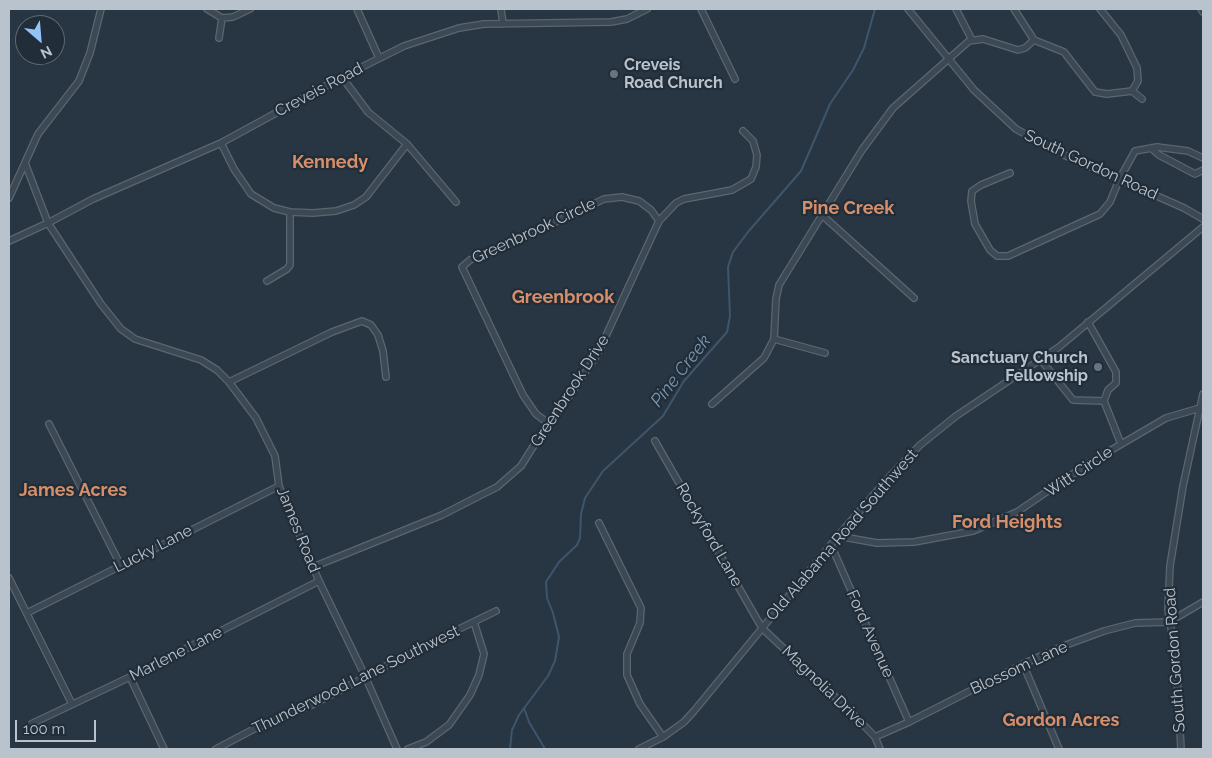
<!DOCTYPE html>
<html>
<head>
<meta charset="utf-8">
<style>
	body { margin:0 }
	#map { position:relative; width:1212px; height:758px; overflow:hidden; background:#283643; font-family:Raleway,sans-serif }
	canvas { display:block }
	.frame { position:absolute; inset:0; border:10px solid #b9c3cd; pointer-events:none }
	.north { position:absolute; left:15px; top:15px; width:50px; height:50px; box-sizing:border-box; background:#212d38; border:1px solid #5e6974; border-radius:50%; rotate:153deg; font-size:14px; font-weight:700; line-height:20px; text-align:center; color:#b9c3cd }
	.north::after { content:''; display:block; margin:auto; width:18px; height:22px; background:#94c4f7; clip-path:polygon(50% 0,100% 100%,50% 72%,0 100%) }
	.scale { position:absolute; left:15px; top:720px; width:81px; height:22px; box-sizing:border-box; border:2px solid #b9c3cd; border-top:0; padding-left:6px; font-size:15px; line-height:18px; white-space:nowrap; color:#b9c3cd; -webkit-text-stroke:4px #212d38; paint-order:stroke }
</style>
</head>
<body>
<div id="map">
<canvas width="1212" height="758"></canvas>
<div class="frame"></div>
<div class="north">N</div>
<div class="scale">100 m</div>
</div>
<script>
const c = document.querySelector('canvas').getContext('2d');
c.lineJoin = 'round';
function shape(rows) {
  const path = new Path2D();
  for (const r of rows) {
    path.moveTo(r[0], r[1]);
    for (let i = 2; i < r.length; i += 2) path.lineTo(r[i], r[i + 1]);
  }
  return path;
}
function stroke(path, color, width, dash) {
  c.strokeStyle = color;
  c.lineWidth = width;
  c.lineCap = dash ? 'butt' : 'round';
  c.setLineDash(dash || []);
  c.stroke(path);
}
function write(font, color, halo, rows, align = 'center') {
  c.font = font + ' Raleway,sans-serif';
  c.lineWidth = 4.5;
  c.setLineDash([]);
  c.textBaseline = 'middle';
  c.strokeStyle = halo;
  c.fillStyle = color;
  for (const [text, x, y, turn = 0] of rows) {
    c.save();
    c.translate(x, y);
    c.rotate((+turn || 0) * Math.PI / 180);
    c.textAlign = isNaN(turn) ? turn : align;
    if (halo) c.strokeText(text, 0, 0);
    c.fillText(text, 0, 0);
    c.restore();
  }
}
stroke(shape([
	[524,708,529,722,545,749],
	[510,749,512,730,519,715,548,676,555,661,559,637,553,613,547,598,546,582,559,562,577,545,580,538,581,514,585,498,603,471,663,416,684,381,727,332,730,316,728,267,733,252,748,232,801,171,830,104,853,70,864,48,875,9]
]), '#3e556c', 2);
const minor = shape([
	[207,9,222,18,233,17,250,9],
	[357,9,379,58],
	[501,9,503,24],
	[701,9,735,79],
	[908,9,974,90,1016,129,1062,154,1184,208,1203,219],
	[956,9,972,40],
	[1014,9,1034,40,1064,52,1095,92,1107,94,1132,91,1138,81,1137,68,1121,35,1100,9],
	[1201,9,1203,12],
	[219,38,222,18],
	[342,77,368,112,407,144,456,202],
	[1132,91,1142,99],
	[221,143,234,169,251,194,274,208,290,212,313,213,336,211,354,205,366,197,407,144],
	[1151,148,1159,155,1195,174,1203,170],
	[25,163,48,223,101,304,121,329,135,339,201,360,217,370,229,382,256,418,275,456,279,486,319,581,365,676,397,749],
	[1010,173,981,185,972,191,971,201,975,224,990,250,997,256,1008,256,1100,214,1110,202,1119,180,1135,151,1157,147,1188,151,1203,158],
	[9,198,38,134,79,81,90,53,101,9],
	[822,215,914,298],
	[9,241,48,223,93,199,221,143,342,77,404,46,459,28,484,24,611,22,627,19,647,9],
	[267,281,287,269,290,265,290,212],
	[1088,322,1116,372,1116,383,1108,390,1104,401,1121,444],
	[774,339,825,353],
	[1041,360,1073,400,1104,401],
	[229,382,332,332,362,321,371,325,378,335,383,351,386,377],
	[712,404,764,358,774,339,776,299,779,285,862,150,893,108,969,41,983,39,1018,50,1025,48,1034,40],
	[548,423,536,414,523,395,462,267,470,260,499,249,604,199,622,197,639,201,651,210,659,221],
	[49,424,121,566],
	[655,441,762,628,853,714,875,737,880,749],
	[599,523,641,608,640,623,627,654,627,675,640,704,663,737],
	[838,536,877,543,914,542,973,531,1017,512,1089,463,1166,418,1200,408],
	[831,545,909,722],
	[313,567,442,515,481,495,497,487,521,466,548,423,559,411,597,355,659,221,676,203,684,199,732,190,751,179,756,167,757,155,753,141,743,131],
	[9,578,72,704],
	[27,613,279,486],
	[1023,664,1059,749],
	[130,677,164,749],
	[31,724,130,677,319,581],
	[875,737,909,722,1023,664,1066,645,1104,631,1135,623,1169,622,1203,602],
	[216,749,254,729,314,704,416,650,496,611],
	[408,749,426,742,449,725,470,695,479,675,484,654,474,622],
	[639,749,663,737,684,722,694,711,838,536,892,474,920,445,956,416,1059,347,1203,227],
	[1181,749,1176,657,1168,610,1170,566,1183,486,1203,394]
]);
stroke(minor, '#5a6670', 8);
stroke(minor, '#3c4853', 5.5);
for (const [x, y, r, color] of [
	[614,74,5,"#6b7280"],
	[1098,367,5,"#6b7280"]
]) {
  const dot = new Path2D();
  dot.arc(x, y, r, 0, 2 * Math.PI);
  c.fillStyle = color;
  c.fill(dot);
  stroke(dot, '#212d38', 2);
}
write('bold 16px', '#b9c3cd', '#212d38', [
	["Creveis",624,65],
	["Road Church",624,83],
	["Sanctuary Church",1088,358,"right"],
	["Fellowship",1088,376,"right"]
], 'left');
write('16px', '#b9c3cd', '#212d38', [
	["Creveis Road",319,90,-28],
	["South Gordon Road",1091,165,25],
	["Greenbrook Circle",534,231,-25],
	["Greenbrook Drive",570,391,-57],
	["Witt Circle",1079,472,-34],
	["James Road",298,530,68],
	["Rockyford Lane",709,535,60],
	["Old Alabama Road Southwest",842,535,-49],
	["Lucky Lane",153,549,-27],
	["Ford Avenue",870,634,66],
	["Marlene Lane",176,654,-27],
	["South Gordon Road",1175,660,-94],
	["Blossom Lane",1019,668,-25],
	["Thunderwood Lane Southwest",356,680,-26],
	["Magnolia Drive",824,687,44]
]);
write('bold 18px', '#d68f6b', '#212d38', [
	["Kennedy",330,163],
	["Pine Creek",848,209],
	["Greenbrook",563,298],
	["James Acres",73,491],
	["Ford Heights",1007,523],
	["Gordon Acres",1061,721]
]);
write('italic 18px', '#7a96af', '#212d38', [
	["Pine Creek",681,371,-52]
]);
</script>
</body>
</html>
